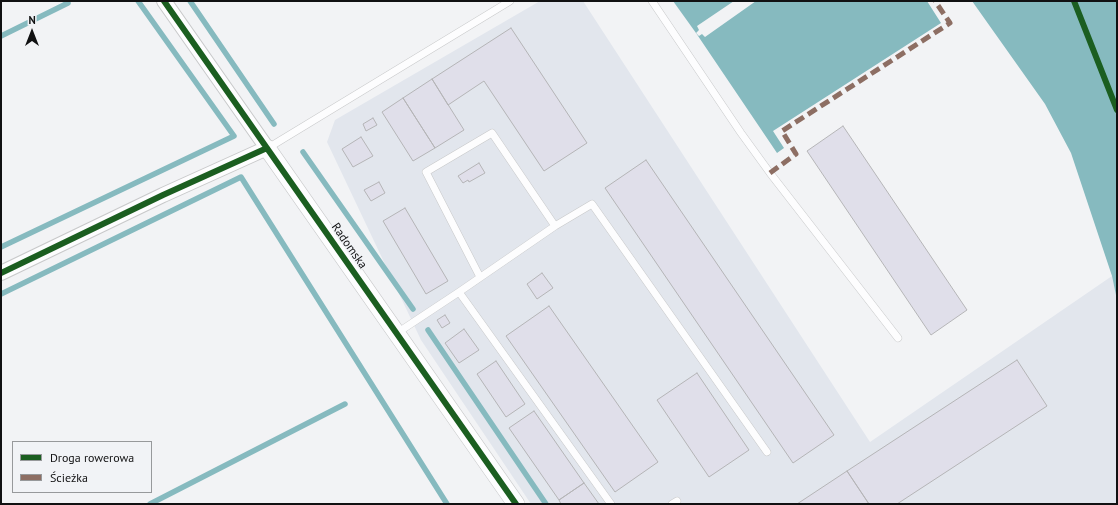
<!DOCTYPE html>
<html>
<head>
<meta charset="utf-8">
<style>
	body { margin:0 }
	#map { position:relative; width:1118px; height:505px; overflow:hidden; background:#f2f3f5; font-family:"PT Sans",sans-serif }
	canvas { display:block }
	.frame { position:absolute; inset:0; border:2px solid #111112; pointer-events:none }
	.legend { position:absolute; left:12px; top:441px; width:140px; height:52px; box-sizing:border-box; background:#f1f3f6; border:1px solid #97999b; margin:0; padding:5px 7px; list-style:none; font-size:12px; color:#111112 }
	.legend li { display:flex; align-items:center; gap:8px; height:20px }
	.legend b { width:20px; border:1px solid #97999b }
	.north { position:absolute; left:12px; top:12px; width:40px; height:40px; -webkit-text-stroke:3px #f1f3f6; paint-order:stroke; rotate:0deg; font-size:11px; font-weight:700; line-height:16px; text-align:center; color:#111112 }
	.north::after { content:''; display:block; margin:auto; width:14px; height:18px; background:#111112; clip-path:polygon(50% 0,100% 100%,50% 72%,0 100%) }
</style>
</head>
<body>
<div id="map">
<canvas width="1118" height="505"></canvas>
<div class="frame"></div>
<ul class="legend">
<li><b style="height:5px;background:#1b5e20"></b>Droga rowerowa</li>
<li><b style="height:5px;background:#8d6e63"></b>Ścieżka</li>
</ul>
<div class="north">N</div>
</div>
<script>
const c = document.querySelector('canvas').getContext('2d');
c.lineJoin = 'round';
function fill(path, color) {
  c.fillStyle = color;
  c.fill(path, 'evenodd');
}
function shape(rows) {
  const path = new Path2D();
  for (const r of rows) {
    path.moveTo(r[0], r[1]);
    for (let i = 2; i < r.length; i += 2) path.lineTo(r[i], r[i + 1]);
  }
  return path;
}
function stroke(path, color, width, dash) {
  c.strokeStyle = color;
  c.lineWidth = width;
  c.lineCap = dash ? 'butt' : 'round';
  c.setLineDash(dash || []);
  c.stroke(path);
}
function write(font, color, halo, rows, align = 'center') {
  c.font = font + ' "PT Sans",sans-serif';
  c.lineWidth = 3;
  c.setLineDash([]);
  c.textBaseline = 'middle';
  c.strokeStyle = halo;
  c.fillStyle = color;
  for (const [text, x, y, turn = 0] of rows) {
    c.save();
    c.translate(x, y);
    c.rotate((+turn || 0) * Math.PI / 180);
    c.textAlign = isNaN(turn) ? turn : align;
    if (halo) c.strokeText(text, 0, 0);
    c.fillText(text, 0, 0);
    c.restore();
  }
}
fill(shape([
	[540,1,583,1,870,442,1112,276,1117,300,1117,504,531,504,421,340,327,142,335,120]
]), '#e2e6ed');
fill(shape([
	[673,1,927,1,941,23,773,131,784,148,777,153,696,33],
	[972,1,1117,1,1117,300,1112,276,1071,153,1045,104]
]), '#86babf');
fill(shape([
	[734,1,756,1,705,37,702,34,699,36,696,33,699,30,697,26]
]), '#f2f3f5');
stroke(shape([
	[190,1,274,124],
	[1,36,68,3],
	[303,152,413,309],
	[1,247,234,136,138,1],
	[1,294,241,177,447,504],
	[428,330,546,504],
	[150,504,345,404]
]), '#86babf', 5.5);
stroke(shape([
	[1074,1,1117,110]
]), '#0b3134', 1, [5, 4]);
const building = shape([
	[511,28,587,143,544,171,484,81,448,105,432,79,511,28],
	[432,79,464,130,435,148,403,98,432,79],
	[403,98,435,148,413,161,382,112,403,98],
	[373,118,377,125,366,131,363,124,373,118],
	[843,126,967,310,931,335,807,151,843,126],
	[361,137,373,156,353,167,342,149,361,137],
	[646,160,834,435,793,463,605,188,646,160],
	[479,163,485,173,469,182,468,180,463,183,458,176,479,163],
	[379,182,385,193,371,201,364,190,379,182],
	[405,208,448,281,426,294,383,221,405,208],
	[542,273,553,288,537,299,527,284,542,273],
	[549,306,658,462,615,492,506,336,549,306],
	[445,315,450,323,442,328,437,320,445,315],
	[464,329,479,350,459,363,445,343,464,329],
	[1017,360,1047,406,897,504,869,504,847,471,1017,360],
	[496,361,525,404,506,417,477,374,496,361],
	[697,373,749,450,709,477,657,400,697,373],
	[534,411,584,483,559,500,509,428,534,411],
	[847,471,869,504,797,504,847,471],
	[584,483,599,504,561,504,559,500,584,483]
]);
fill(building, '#e0dfea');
stroke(building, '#b5b5b7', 1);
const service = shape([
	[652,1,741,133,770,173,898,338],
	[268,148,510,1],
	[555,226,592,204,767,452],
	[459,292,611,504],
	[397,333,459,292,555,226,492,133,426,172,480,277],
	[672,504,677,501]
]);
const minor = shape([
	[1,273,163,195,267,148,164,1]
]);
const tertiary = shape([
	[267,148,516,504]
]);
stroke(service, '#c8c9ca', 8);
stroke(minor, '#c8c9ca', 16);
stroke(tertiary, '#c8c9ca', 18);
stroke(service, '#fdfdfe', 7);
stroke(minor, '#fdfdfe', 14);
stroke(tertiary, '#fdfdfe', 17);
stroke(shape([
	[770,173,796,154,782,131,950,23,935,1]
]), '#8d6e63', 5, [10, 5]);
stroke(shape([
	[164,1,516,504],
	[1074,1,1117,110],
	[1,273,163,195,267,148]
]), '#1b5e20', 6);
write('12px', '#111112', '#f1f3f6', [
	["Radomska",349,246,55]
]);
</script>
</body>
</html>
